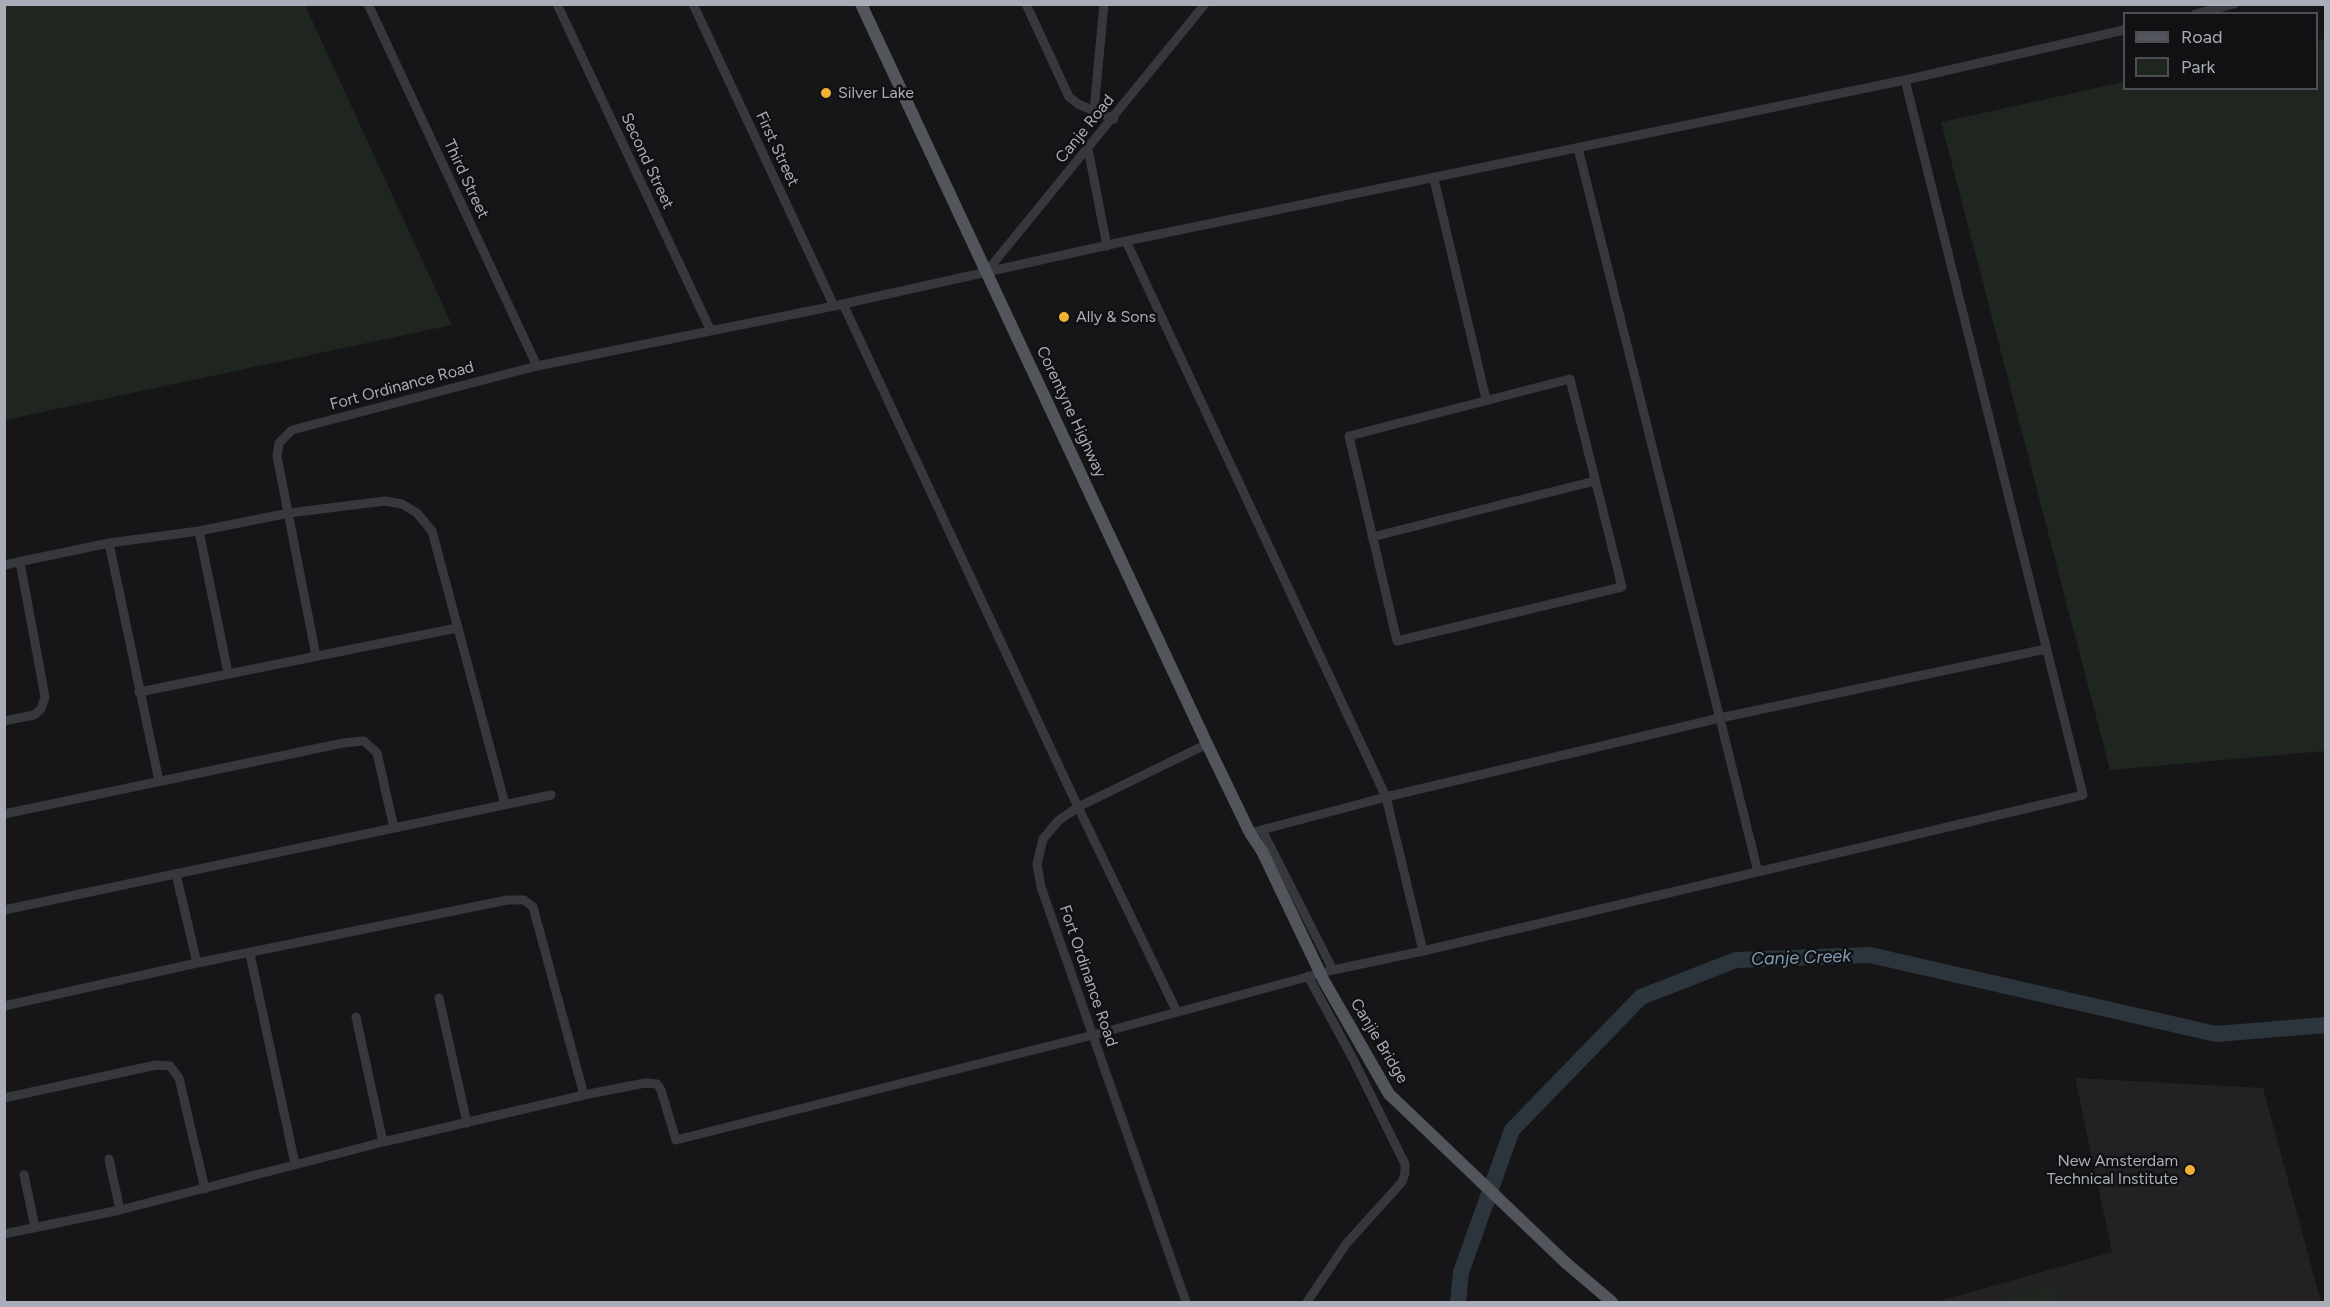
<!DOCTYPE html>
<html>
<head>
<meta charset="utf-8">
<style>
	body { margin:0 }
	#map { position:relative; width:2330px; height:1307px; overflow:hidden; background:#161618; font-family:Figtree,sans-serif }
	canvas { display:block }
	.frame { position:absolute; inset:0; border:6px solid #a8adb8; pointer-events:none }
	.legend { position:absolute; left:2123px; top:12px; width:195px; height:78px; box-sizing:border-box; background:#111113; border:2px solid #4d4f55; margin:0; padding:8px 10px; list-style:none; font-size:18px; color:#a8adb8 }
	.legend li { display:flex; align-items:center; gap:12px; height:30px }
	.legend b { width:30px; border:2px solid #4d4f55 }
</style>
</head>
<body>
<div id="map">
<canvas width="2330" height="1307"></canvas>
<div class="frame"></div>
<ul class="legend">
<li><b style="height:8px;background:#53555c"></b>Road</li>
<li><b style="height:16px;background:#1e261f"></b>Park</li>
</ul>
</div>
<script>
const c = document.querySelector('canvas').getContext('2d');
c.lineJoin = 'round';
function fill(path, color) {
  c.fillStyle = color;
  c.fill(path, 'evenodd');
}
function shape(rows) {
  const path = new Path2D();
  for (const r of rows) {
    path.moveTo(r[0], r[1]);
    for (let i = 2; i < r.length; i += 2) path.lineTo(r[i], r[i + 1]);
  }
  return path;
}
function stroke(path, color, width, dash) {
  c.strokeStyle = color;
  c.lineWidth = width;
  c.lineCap = dash ? 'butt' : 'round';
  c.setLineDash(dash || []);
  c.stroke(path);
}
function write(font, color, halo, rows, align = 'center') {
  c.font = font + ' Figtree,sans-serif';
  c.lineWidth = 5;
  c.setLineDash([]);
  c.textBaseline = 'middle';
  c.strokeStyle = halo;
  c.fillStyle = color;
  for (const [text, x, y, turn = 0] of rows) {
    c.save();
    c.translate(x, y);
    c.rotate((+turn || 0) * Math.PI / 180);
    c.textAlign = isNaN(turn) ? turn : align;
    if (halo) c.strokeText(text, 0, 0);
    c.fillText(text, 0, 0);
    c.restore();
  }
}
fill(shape([
	[2075,1078,2263,1088,2321,1302,1936,1302,2112,1252]
]), '#222225');
fill(shape([
	[4,5,305,5,452,325,5,420],
	[2325,39,2325,751,2110,770,1941,122,2124,82,2124,88,2316,88,2317,41],
	[2055,1285,2062,1302,2007,1302,2004,1296]
]), '#1e261f');
stroke(shape([
	[1458,1302,1461,1272,1512,1130,1641,997,1736,960,1870,955,2216,1034,2326,1025]
]), '#2c353c', 16);
stroke(shape([
	[368,4,537,366],
	[557,4,710,329],
	[693,4,834,306],
	[1026,4,1069,97,1078,104,1114,119],
	[2195,14,2234,4],
	[1094,110,1104,4],
	[1578,148,1758,872],
	[1088,149,1107,246],
	[1434,179,1486,399],
	[1126,241,1386,797,1423,951],
	[987,271,1205,4],
	[843,304,1078,807,1177,1012],
	[1570,379,1622,587,1397,641,1349,436,1570,379],
	[199,531,228,673],
	[1372,537,1595,481],
	[109,543,159,781],
	[4,565,109,543,199,531,289,513,385,501,402,504,417,513,432,531,505,804],
	[316,656,277,456,279,443,292,430,537,366,834,306,1126,241,1905,80,2124,30],
	[139,692,457,628],
	[4,721,34,715,41,709,45,697,20,562],
	[4,814,343,743,364,741,377,753,394,828],
	[1262,830,1333,970],
	[1250,833,1386,797,1720,718,2046,649],
	[176,874,197,963],
	[4,910,551,795],
	[250,954,295,1164],
	[439,998,467,1123],
	[4,1006,197,963,507,900,524,900,533,907,584,1095],
	[356,1017,383,1142],
	[4,1098,156,1065,170,1066,179,1078,205,1189],
	[109,1159,120,1210],
	[24,1175,35,1227],
	[4,1234,120,1210,383,1142,584,1095,645,1083,657,1084,661,1090,676,1140,1093,1035,1333,970,1423,951,2083,795,1905,80],
	[1186,1302,1041,887,1037,864,1043,839,1058,821,1078,807,1207,744],
	[1307,1302,1346,1244,1402,1182,1405,1173,1405,1164,1353,1059,1308,976]
]), '#37383d', 9);
stroke(shape([
	[861,4,1207,744,1250,833,1262,851],
	[1566,1263,1612,1302]
]), '#53555c', 12);
stroke(shape([
	[1262,851,1324,981,1389,1094,1566,1263]
]), '#53555c', 12);
for (const [x, y, r, color] of [
	[826,93,6,"#f2b134"],
	[1064,317,6,"#f2b134"],
	[2190,1170,6,"#f2b134"]
]) {
  const dot = new Path2D();
  dot.arc(x, y, r, 0, 2 * Math.PI);
  c.fillStyle = color;
  c.fill(dot);
  stroke(dot, '#111113', 2);
}
write('16px', '#a8adb8', '#111113', [
	["Silver Lake",838,93],
	["Ally & Sons",1076,317],
	["New Amsterdam",2178,1161,"right"],
	["Technical Institute",2178,1179,"right"]
], 'left');
write('16px', '#a8adb8', '#111113', [
	["Canje Road",1085,129,-51],
	["First Street",777,149,65],
	["Second Street",647,161,65],
	["Third Street",466,179,65],
	["Fort Ordinance Road",402,386,-15],
	["Corentyne Highway",1071,412,65],
	["Fort Ordinance Road",1088,976,71],
	["Canjie Bridge",1379,1041,59]
]);
write('italic 18px', '#7f9bb3', '#111113', [
	["Canje Creek",1801,958,-2]
]);
</script>
</body>
</html>
